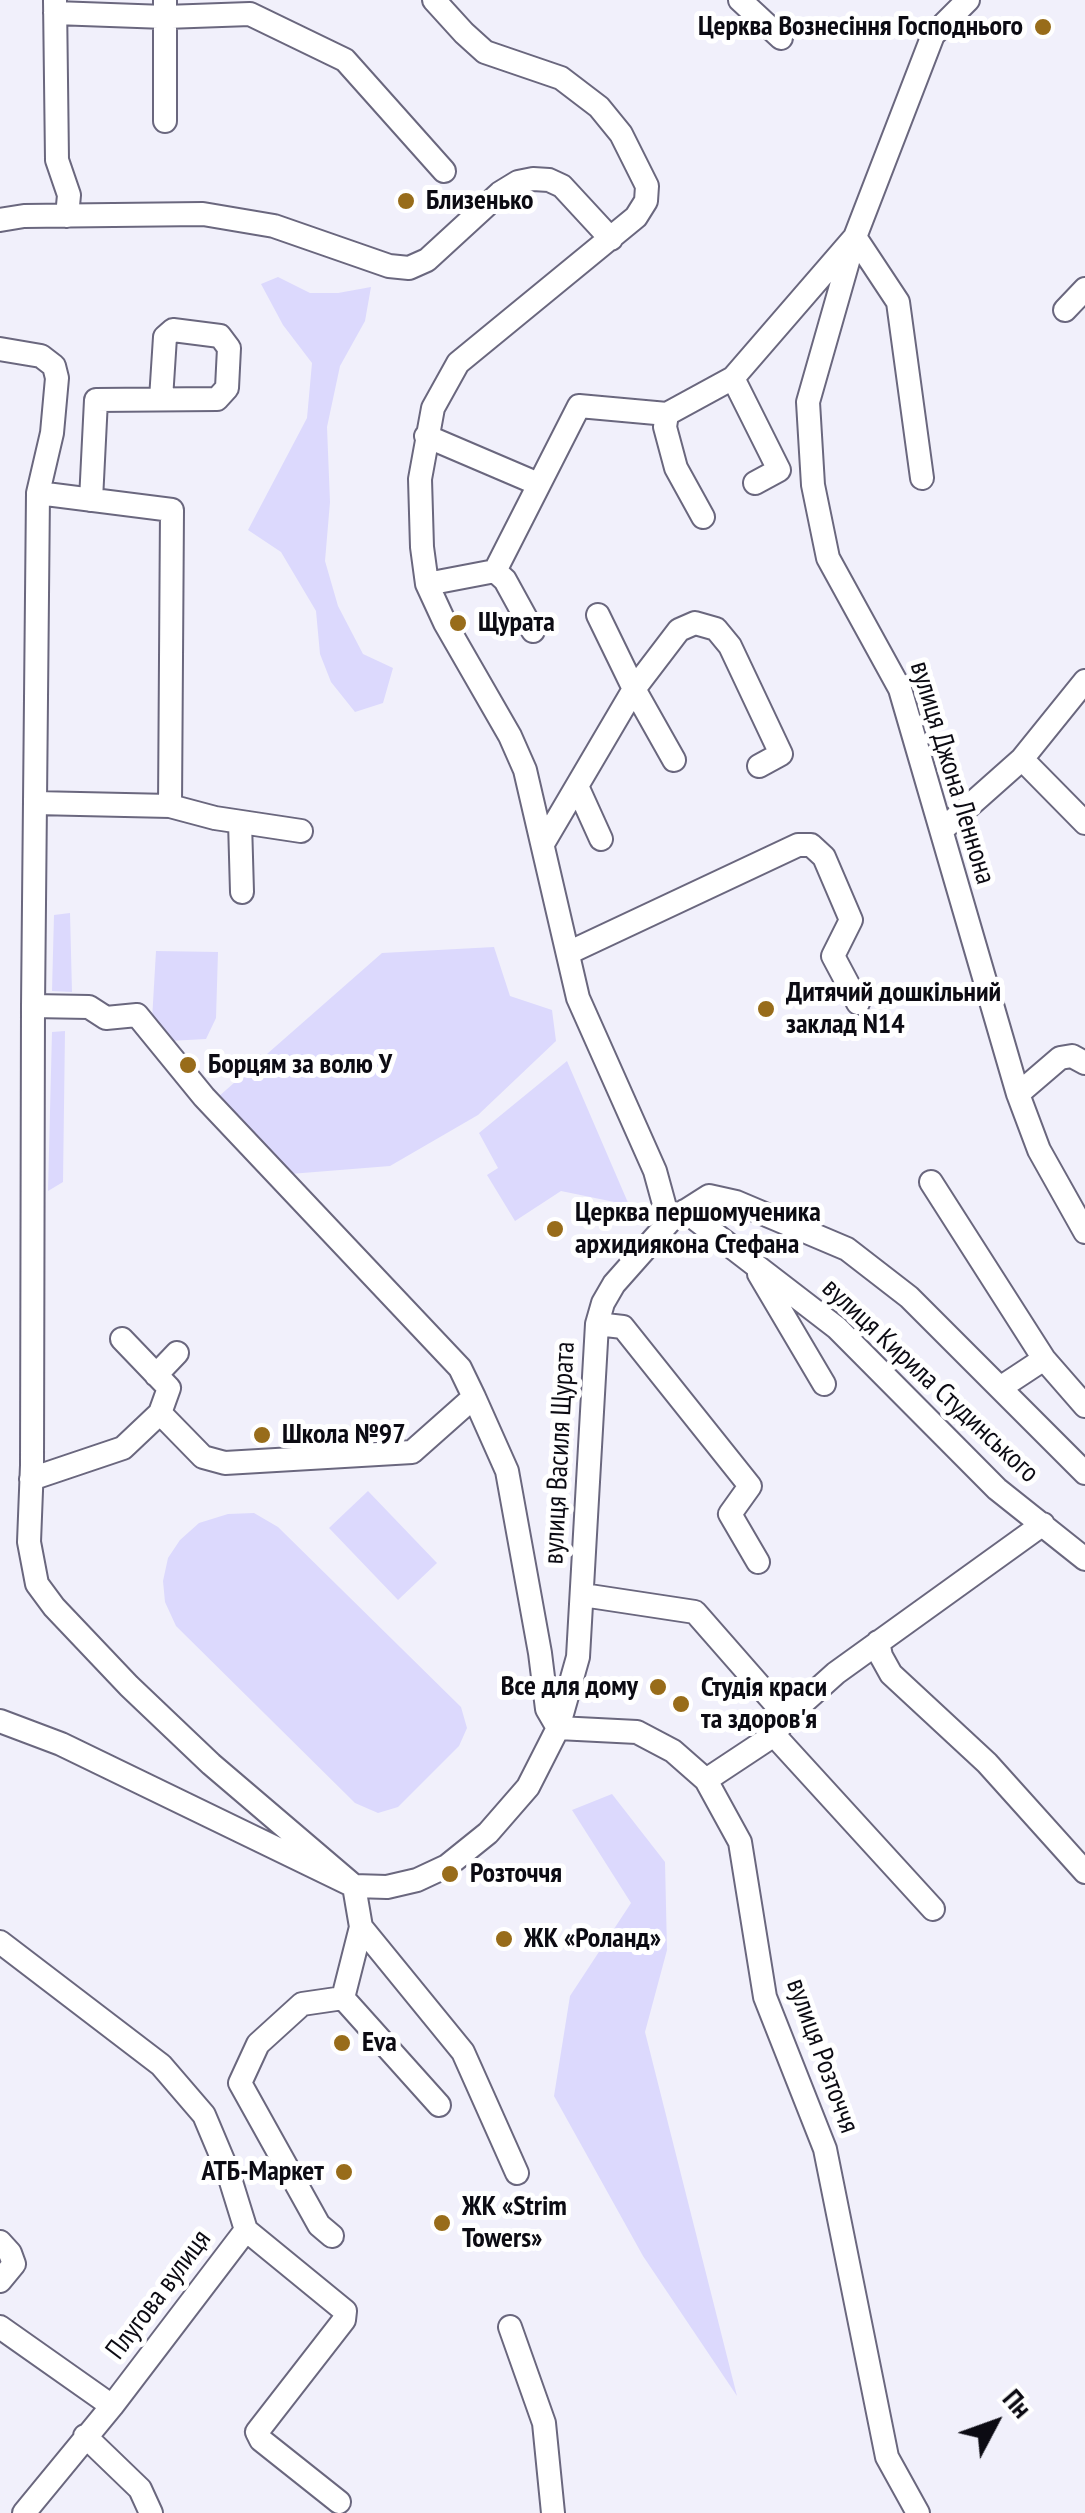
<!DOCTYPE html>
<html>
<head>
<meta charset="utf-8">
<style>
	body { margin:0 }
	#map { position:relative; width:1085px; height:2513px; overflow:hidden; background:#f1f0fb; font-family:"PT Sans Narrow",sans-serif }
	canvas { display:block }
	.north { position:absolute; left:945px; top:2373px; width:100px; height:100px; -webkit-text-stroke:8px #fff; paint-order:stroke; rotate:49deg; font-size:28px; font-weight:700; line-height:40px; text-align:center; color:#0c0b13 }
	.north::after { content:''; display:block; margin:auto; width:35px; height:45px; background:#0c0b13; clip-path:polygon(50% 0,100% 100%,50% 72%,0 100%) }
</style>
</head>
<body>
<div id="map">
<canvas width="1085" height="2513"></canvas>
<div class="north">Пн</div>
</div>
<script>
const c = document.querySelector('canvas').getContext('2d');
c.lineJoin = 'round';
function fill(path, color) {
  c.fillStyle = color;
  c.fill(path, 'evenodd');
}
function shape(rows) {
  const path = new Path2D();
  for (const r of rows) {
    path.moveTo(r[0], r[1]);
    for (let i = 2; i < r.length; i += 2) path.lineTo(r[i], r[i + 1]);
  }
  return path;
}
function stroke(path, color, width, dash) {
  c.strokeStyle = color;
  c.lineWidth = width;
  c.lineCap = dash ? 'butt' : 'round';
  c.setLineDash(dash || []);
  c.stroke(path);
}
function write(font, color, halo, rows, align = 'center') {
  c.font = font + ' "PT Sans Narrow",sans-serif';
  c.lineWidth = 10;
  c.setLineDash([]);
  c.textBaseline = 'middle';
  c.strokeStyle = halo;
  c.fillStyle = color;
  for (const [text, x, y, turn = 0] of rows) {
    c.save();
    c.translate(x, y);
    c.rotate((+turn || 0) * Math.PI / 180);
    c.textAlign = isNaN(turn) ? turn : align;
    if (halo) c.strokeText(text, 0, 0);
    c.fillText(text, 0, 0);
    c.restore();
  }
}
fill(shape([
	[278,277,310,293,338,293,371,287,365,321,340,366,327,427,330,502,325,561,338,606,363,654,393,668,383,703,355,712,331,682,320,654,316,611,281,552,248,530,307,418,312,363,283,325,261,284],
	[70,913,72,992,52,991,54,915],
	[494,947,510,996,552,1010,556,1041,478,1115,390,1166,290,1174,218,1097,382,953],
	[156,951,218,952,216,1018,206,1039,169,1041,152,1020],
	[65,1031,63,1182,48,1191,52,1032],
	[567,1061,629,1205,561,1191,515,1221,487,1175,498,1168,479,1133],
	[368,1491,437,1563,398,1600,329,1528],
	[254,1513,278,1527,461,1707,467,1728,459,1746,398,1807,378,1813,355,1803,176,1626,165,1602,163,1581,168,1558,180,1540,199,1523,228,1514],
	[612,1794,665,1862,667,1950,645,2032,737,2396,643,2256,554,2096,570,1996,631,1903,572,1810]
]), '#dcd9fd');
const minor = shape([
	[740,0,781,38],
	[968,0,933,35,855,237,808,402,813,485,828,558,900,689,1018,1094,1039,1150,1085,1232],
	[55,1,57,160,69,195,67,216],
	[55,13,165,17,250,14,345,60,444,171],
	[165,121,165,0],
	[0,220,24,216,203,214,274,226,389,266,409,268,427,260,500,193,518,182,533,179,549,180,562,186,611,239],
	[1065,310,1085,289],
	[0,349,41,356,54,366,57,378,52,433,38,493,33,1006,89,1007,106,1018,137,1015,204,1097,460,1368,474,1397,412,1452,225,1463,203,1457,160,1413,123,1448,31,1479],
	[733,378,779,470,755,483],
	[667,414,665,427,676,468,703,517],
	[426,436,529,480],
	[91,500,96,400,217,399,227,388,229,348,220,336,173,330,165,337,161,399],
	[495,571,505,580,533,631],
	[427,584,495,571,579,406,667,414,733,378,855,237,898,302,922,478],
	[1022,759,1085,823],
	[674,760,634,689,679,630,695,623,716,629,730,646,781,754,759,766],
	[577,786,601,839],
	[35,803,170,806,172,510,38,493],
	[170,806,215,818,301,831],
	[240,822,242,892],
	[942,830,1022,759,1085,681],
	[544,842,634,689,598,615],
	[568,953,798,845,811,845,824,857,851,920,833,956,858,1003],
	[33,1006,32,1465,29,1542,37,1584,54,1607,129,1686,211,1764,354,1886,361,1927,463,2052,517,2173],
	[1018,1094,1060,1058,1072,1056,1085,1063],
	[931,1182,1044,1359,1085,1406],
	[685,1211,837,1328,997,1489,1085,1559],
	[676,1217,709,1196,736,1202,847,1249,909,1297,1085,1473],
	[759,1274,824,1384],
	[597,1324,623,1327,750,1486,730,1514,758,1562],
	[122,1339,169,1388,160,1413],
	[156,1375,177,1353],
	[1000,1388,1044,1359],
	[474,1397,507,1471,540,1653,547,1709,558,1728,637,1732,673,1751,706,1780,740,1842,765,1997,825,2149,887,2457,918,2513],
	[583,1595,695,1612,787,1717],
	[878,1642,881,1656,891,1674,987,1763,1085,1872],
	[0,1721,61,1744,354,1886,387,1887,417,1880,447,1866,488,1833,528,1787,558,1728,578,1657,597,1324,603,1303,614,1284,669,1222,655,1171,578,998,525,770,510,736,445,623,427,584,422,547,420,479,433,408,458,363,636,217,646,201,647,186,621,134,599,107,561,78,485,52,464,33,434,0],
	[774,1735,933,1909],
	[706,1780,774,1735,787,1717,836,1673,1043,1524],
	[361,1927,343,1998,439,2105],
	[0,1942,161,2065,204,2115,228,2172,246,2230,112,2406,24,2513],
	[246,2230,345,2311,344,2320,257,2432,261,2440,339,2502],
	[332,2236,319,2225,240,2083,258,2044,302,2004,343,1998],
	[0,2242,10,2253,14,2264,0,2281],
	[0,2327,112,2406],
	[510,2327,544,2423,553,2513],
	[85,2436,140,2489,151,2513]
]);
stroke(minor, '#6a677e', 26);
stroke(minor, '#fff', 22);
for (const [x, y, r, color] of [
	[1043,27,10,"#986c1a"],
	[406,201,10,"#986c1a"],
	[458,623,10,"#986c1a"],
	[766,1009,10,"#986c1a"],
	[188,1065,10,"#986c1a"],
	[555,1229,10,"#986c1a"],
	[262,1435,10,"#986c1a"],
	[658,1687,10,"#986c1a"],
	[681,1704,10,"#986c1a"],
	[450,1874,10,"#986c1a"],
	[504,1939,10,"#986c1a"],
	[342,2043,10,"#986c1a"],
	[344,2172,10,"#986c1a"],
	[442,2223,10,"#986c1a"]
]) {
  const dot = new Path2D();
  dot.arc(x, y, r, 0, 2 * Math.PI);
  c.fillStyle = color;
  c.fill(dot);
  stroke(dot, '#fff', 4);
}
write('bold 28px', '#0c0b13', '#fff', [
	["Церква Вознесіння Господнього",1023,27,"right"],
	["Близенько",426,201],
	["Щурата",478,623],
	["Дитячий дошкільний",786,993],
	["заклад N14",786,1025],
	["Борцям за волю У",208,1065],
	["Церква першомученика",575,1213],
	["архидиякона Стефана",575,1245],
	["Школа №97",282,1435],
	["Все для дому",638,1687,"right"],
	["Студія краси",701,1688],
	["та здоров'я",701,1720],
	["Розточчя",470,1874],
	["ЖК «Роланд»",524,1939],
	["Eva",362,2043],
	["АТБ-Маркет",324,2172,"right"],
	["ЖК «Strim",462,2207],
	["Towers»",462,2239]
], 'left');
write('28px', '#0c0b13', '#fff', [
	["вулиця Джона Леннона",952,773,73],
	["вулиця Кирила Студинського",930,1381,43],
	["вулиця Василя Щурата",560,1453,-87],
	["вулиця Розточчя",822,2056,70],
	["Плугова вулиця",159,2295,-53]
]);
</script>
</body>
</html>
